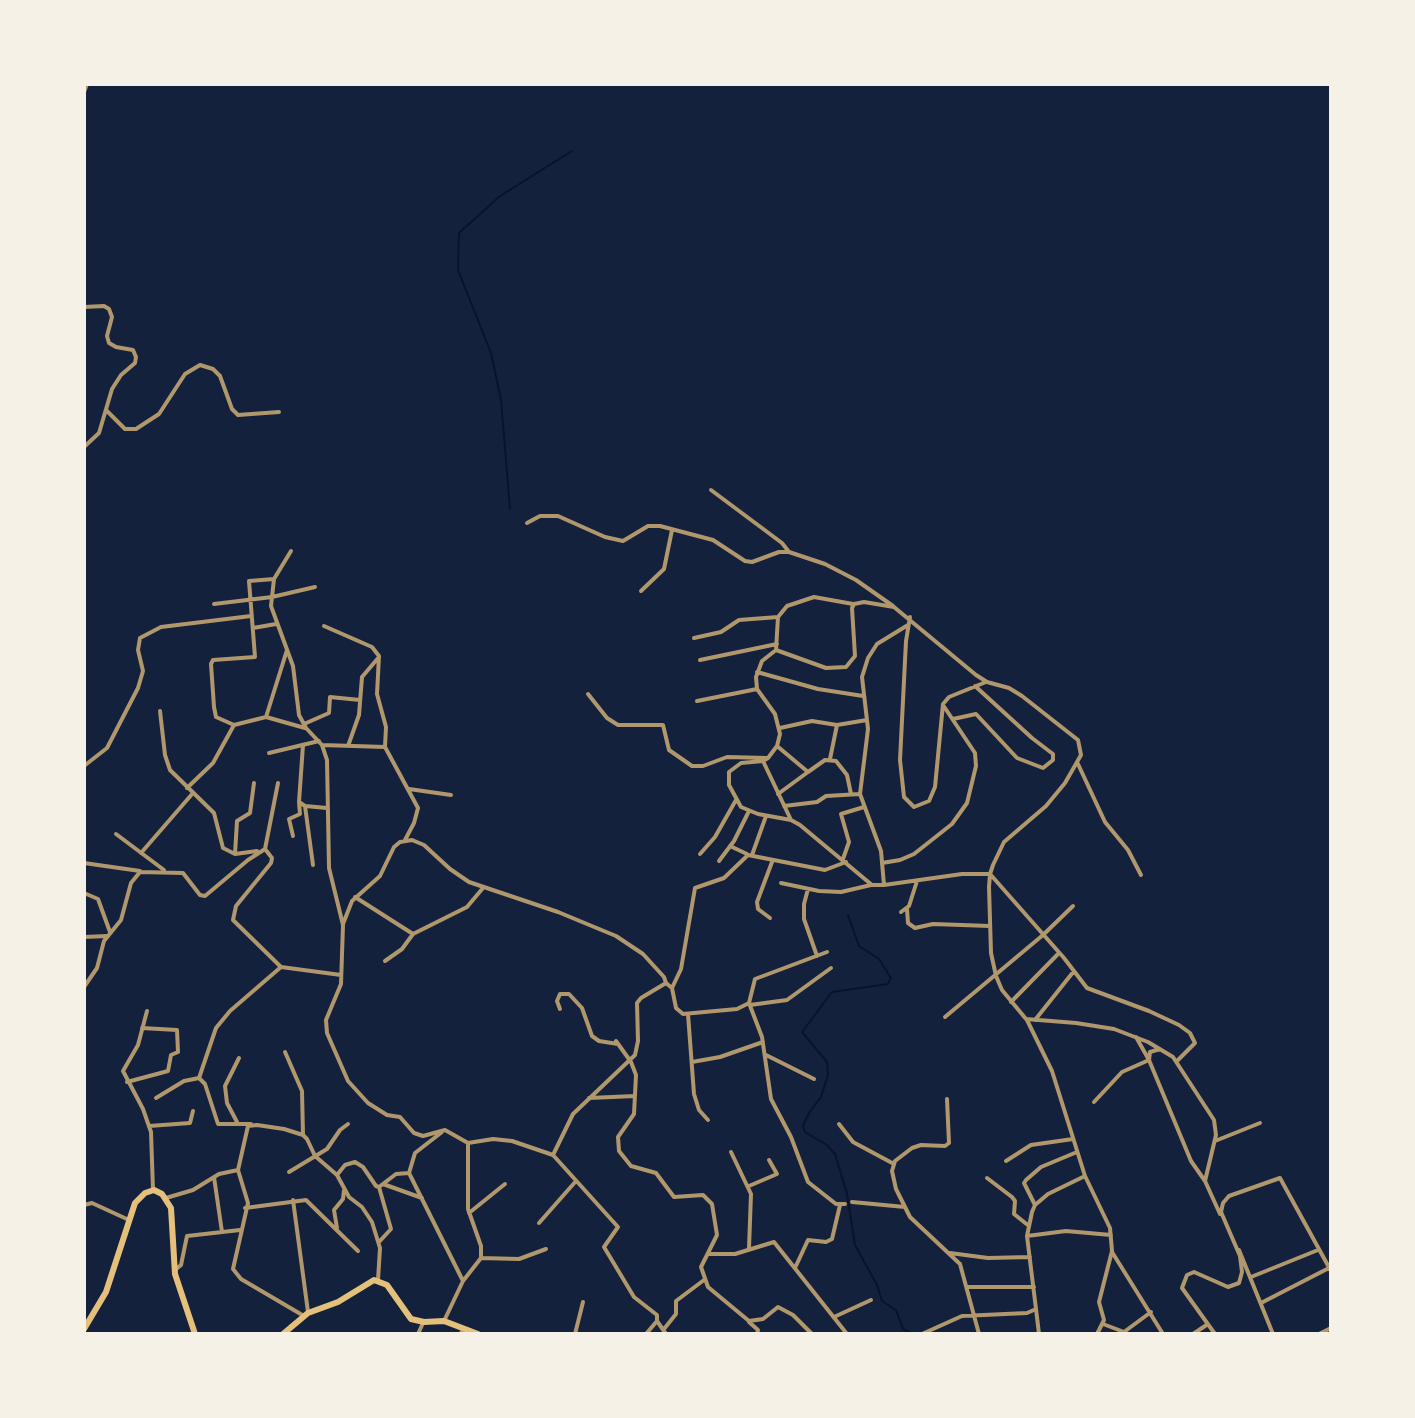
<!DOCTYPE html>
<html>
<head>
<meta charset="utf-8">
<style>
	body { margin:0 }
	#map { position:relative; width:1415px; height:1418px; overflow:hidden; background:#14213d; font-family:"Asap Condensed",sans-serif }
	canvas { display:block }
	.frame { position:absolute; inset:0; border:86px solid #f6f1e7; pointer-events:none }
</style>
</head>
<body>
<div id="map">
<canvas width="1415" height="1418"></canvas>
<div class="frame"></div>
</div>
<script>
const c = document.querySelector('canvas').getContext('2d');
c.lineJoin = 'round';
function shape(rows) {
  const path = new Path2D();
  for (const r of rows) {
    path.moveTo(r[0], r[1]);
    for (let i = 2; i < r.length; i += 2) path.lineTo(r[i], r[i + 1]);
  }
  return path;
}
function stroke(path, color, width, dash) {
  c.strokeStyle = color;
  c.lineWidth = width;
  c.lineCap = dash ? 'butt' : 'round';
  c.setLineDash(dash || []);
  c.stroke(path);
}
stroke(shape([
	[510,509,501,400,491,353,458,270,459,233,500,196,572,151],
	[848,915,859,946,879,959,891,978,888,984,832,992,802,1032,827,1062,828,1075,821,1097,809,1113,803,1126,805,1132,827,1145,835,1154,847,1194,855,1245,877,1285,882,1301,896,1310,903,1329,913,1334]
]), '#0b132b', 2);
stroke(shape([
	[84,92,87,84],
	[84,307,104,306,109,309,112,317,107,336,109,343,116,347,133,350,136,357,135,363,121,375,112,389,99,433,84,447],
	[106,410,125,429,136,429,159,414,185,374,200,365,213,369,220,376,232,409,238,415,279,412],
	[711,490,782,543,789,552],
	[527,523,540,516,558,516,605,537,623,541,648,526,660,526,713,540,745,561,752,562,779,552,789,552,825,564,856,580,893,606],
	[291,551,274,579,271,606,293,666,299,715,306,728,322,745,327,760,329,868,343,925,341,984,326,1020,327,1033,348,1081,368,1103,387,1115,400,1117,414,1133,423,1136,445,1130,468,1143,468,1209,481,1246,481,1258,463,1281,444,1321],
	[274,579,249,581,255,657,213,660,211,664,214,707,216,717,234,725,266,717,305,728],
	[641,591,664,569,672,530],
	[214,604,272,597,315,587],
	[910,617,906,641,900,760,904,797,914,807,929,801,935,787,943,704,949,697,986,682],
	[324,626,372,647,379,656,377,694,386,727,385,747,418,808,414,823,405,840],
	[253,628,276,624],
	[694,638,721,632,739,620,778,617],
	[776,650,778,617,787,606,814,597,853,604],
	[700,660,777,644],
	[757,672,818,689,863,696],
	[588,694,607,718,618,725,663,725,669,750,692,766,703,766,727,757,767,758],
	[697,701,757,689],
	[160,711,165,755,170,770,214,813,223,848,235,854,257,851],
	[266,717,287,650],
	[953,719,976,714,1017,758,1043,768,1053,760,1053,754,1049,751,1032,738,975,686],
	[304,724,329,713,330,697,360,700],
	[780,728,812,721,837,725,867,720],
	[303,745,299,802,305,806,327,808],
	[322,745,385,747],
	[348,746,359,715,362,677,379,657],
	[777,746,808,772,825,760,836,761,847,775,851,794],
	[269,753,319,741],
	[830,759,837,725],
	[763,761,791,820],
	[1078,764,1105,822,1128,850,1141,875],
	[84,766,107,748,138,688,143,671,138,650,140,638,161,627,251,616],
	[187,788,213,763,234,725],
	[409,789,451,795],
	[778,794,808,772],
	[305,806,313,865],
	[784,806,817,802,826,796,860,794],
	[116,834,164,870],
	[293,836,289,819,300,814,299,802],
	[730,846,747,854],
	[265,849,278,783],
	[141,853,193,793],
	[235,854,237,821,250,813,254,783],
	[700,854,715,837,736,800],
	[752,855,766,816],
	[843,859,849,842,841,814,864,807],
	[719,861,734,841,749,811],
	[84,863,140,871],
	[882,863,900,860,914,854,952,824,967,803,976,766,975,753,943,705],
	[781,883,819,891,841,892,871,885],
	[884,885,881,851,860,794,868,729,862,677,868,658,877,644,908,625],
	[808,889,804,904,804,919,817,956],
	[84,893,98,899,110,932],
	[355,897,413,934],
	[907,909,908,923,915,928,933,924,990,926],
	[901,912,909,906,917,881],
	[770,918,758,909,757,902,772,862],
	[343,924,352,901,380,876,394,847,400,842,412,840,424,845,450,869,469,882,558,912,616,936,643,954,664,977,666,983,641,998,637,1003,638,1041,635,1055,573,1114,553,1155,512,1141,493,1139,468,1143],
	[84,937,107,936],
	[385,961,402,949,413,934,467,907,483,888],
	[666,983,672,988,676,1008,683,1014,737,1009,749,1003,755,979,827,952],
	[84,987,97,968,104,941,121,920,131,883,140,872,183,873,200,895,205,896,248,860,265,849,272,858,271,863,236,906,233,920,281,967,341,975],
	[672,988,681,969,695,888,724,878,748,855,825,870,846,862],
	[1011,1002,1059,953],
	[749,1003,762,1037,771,1099,791,1137,808,1182,836,1204,845,1204],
	[750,1005,787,1000,831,968],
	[560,1009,557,1001,560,994,569,994,582,1008,592,1036,599,1041,618,1044],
	[147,1011,138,1045,123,1071,143,1109,151,1132,153,1190],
	[688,1014,694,1094,699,1110,708,1120],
	[945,1017,1043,935,1073,906],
	[1027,1020,1052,1071,1085,1176,1110,1228,1112,1251,1099,1302,1104,1320,1097,1334],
	[1035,1020,1074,971],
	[1136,1037,1149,1060,1191,1161,1205,1181,1220,1214],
	[616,1041,631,1062,636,1075,634,1114,618,1137,619,1151,631,1166,656,1173,674,1197,703,1195,712,1204,717,1235,701,1267,708,1287,749,1321,763,1319,778,1307,793,1315,812,1334],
	[285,1052,302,1091,303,1135],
	[766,1055,814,1079],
	[1177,1061,1195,1043,1190,1033,1179,1025,1149,1011,1087,988,1064,958,990,874,962,874,884,885,872,885,800,825,791,820,758,814,741,807,729,785,729,772,741,763,763,761,768,758,777,746,780,734,775,714,757,689,756,677,762,661,776,650,826,668,846,667,855,656,852,608,854,604,864,602,894,607,976,675,987,682,1009,688,1022,696,1078,740,1081,755,1065,783,1046,806,1004,842,993,865,990,874,989,887,991,953,996,976,1002,990,1026,1019,1076,1023,1114,1029,1148,1042,1173,1057,1214,1120,1216,1135,1205,1181],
	[692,1062,720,1057,763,1042],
	[199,1078,216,1028,230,1011,281,967],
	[127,1082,168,1071,171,1055,178,1052,177,1030,142,1028],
	[156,1098,184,1081,199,1078,205,1084,218,1124,251,1124],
	[589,1098,635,1096],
	[947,1099,949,1143,945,1146,921,1145,912,1148,895,1161,892,1171,896,1189,910,1217,960,1264,979,1334],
	[1094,1102,1122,1072,1149,1060,1150,1052,1160,1049],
	[237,1122,227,1103,225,1086,239,1058],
	[839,1124,853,1142,894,1164],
	[149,1126,190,1123,193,1111],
	[1215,1141,1260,1123],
	[731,1152,751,1194,749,1248],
	[553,1155,618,1227,604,1247,634,1297,657,1315,657,1321,646,1334],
	[1006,1161,1031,1145,1073,1139],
	[289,1172,327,1149,340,1130,348,1124],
	[409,1173,415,1153,442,1132],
	[337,1175,345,1165,355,1162,363,1167,376,1186,379,1187,396,1174,409,1173,463,1281],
	[214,1177,222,1232],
	[987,1178,1012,1197,1015,1201,1014,1214,1029,1226],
	[383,1184,422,1198],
	[749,1186,777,1174,769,1160],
	[379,1187,391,1229,379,1242],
	[166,1198,193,1190,219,1174,238,1170],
	[293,1200,308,1312],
	[852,1202,905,1207],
	[84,1205,92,1203,129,1220],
	[1035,1205,1024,1183,1026,1180,1041,1167,1077,1152],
	[245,1208,306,1200,358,1251],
	[469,1213,505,1184],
	[539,1223,576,1181],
	[337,1228,334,1210,343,1199,344,1190],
	[1027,1236,1066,1231,1111,1235],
	[1239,1250,1273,1334],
	[1112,1252,1163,1334],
	[950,1253,988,1258,1030,1257],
	[708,1254,735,1254,774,1242,847,1334],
	[481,1258,519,1259,546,1249],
	[795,1268,808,1240,826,1242,832,1239,840,1205],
	[175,1270,181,1265,187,1236,240,1230],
	[1251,1277,1318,1250],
	[968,1287,1034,1287],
	[1261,1303,1329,1268],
	[1036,1309,1039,1334],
	[304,1316,241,1279,233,1269,248,1203,238,1170,248,1126,257,1125,284,1129,303,1135,307,1139,315,1156,337,1175,349,1197,362,1207,372,1222,380,1248,378,1280],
	[834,1317,871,1300],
	[657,1321,666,1334],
	[749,1322,758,1330,757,1334],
	[1103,1324,1124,1332,1151,1312],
	[664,1329,676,1314,676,1301,704,1280],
	[418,1334,423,1323],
	[460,1334,464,1330],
	[575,1334,583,1302],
	[922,1334,962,1316,1027,1313,1036,1309,1027,1236,1032,1212,1035,1205,1048,1194,1085,1176],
	[1193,1334,1208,1324],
	[1215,1334,1182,1288,1187,1275,1194,1272,1228,1287,1239,1283,1242,1272,1240,1256,1221,1212,1223,1203,1229,1196,1280,1178,1331,1271],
	[1319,1334,1331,1328]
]), '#b1986c', 4);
stroke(shape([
	[84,1329,106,1292,135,1203,145,1193,154,1190,162,1194,171,1208,175,1274,195,1334],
	[283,1334,308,1313,338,1302,374,1280,387,1285,411,1319,424,1322,444,1321,478,1334]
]), '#e5c07b', 6);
</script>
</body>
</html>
